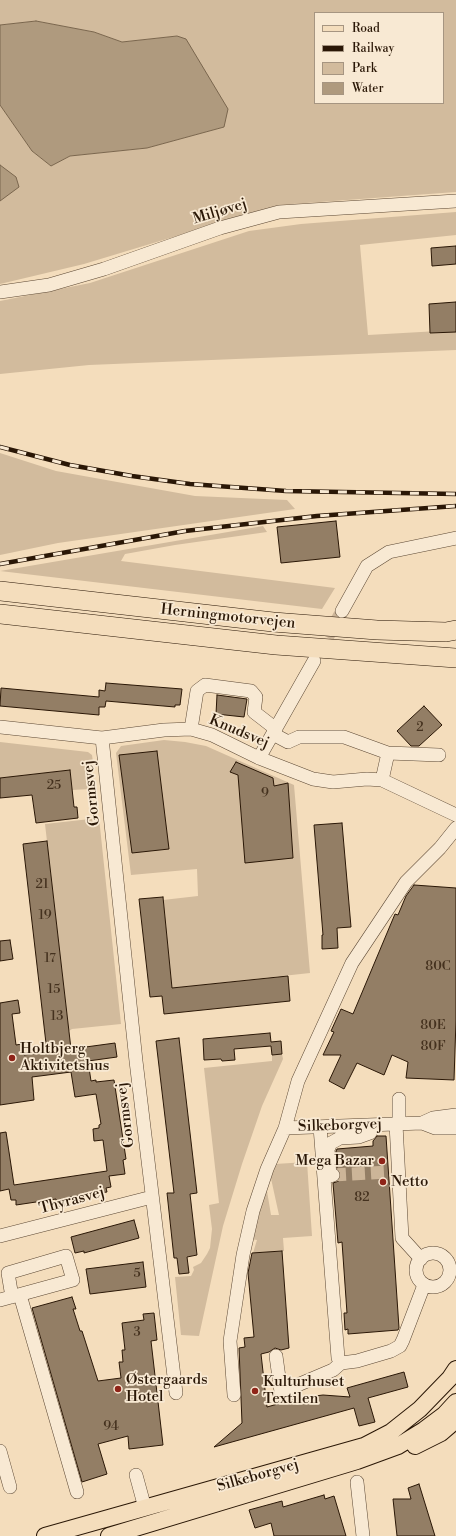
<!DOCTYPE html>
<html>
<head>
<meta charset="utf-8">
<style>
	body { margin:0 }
	#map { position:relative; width:456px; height:1536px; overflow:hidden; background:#f4ddbc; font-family:"Libre Bodoni",serif }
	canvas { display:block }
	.legend { position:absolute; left:314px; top:12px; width:130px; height:92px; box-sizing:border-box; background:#f8e9d3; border:1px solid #a69581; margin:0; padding:5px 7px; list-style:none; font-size:12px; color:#2a1706 }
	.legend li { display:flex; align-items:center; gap:8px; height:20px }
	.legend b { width:20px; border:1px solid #a69581 }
</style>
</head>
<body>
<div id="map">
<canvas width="456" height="1536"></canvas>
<ul class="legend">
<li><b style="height:5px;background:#f4ddbc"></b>Road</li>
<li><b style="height:5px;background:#2a1706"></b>Railway</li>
<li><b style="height:11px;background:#d2bb9d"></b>Park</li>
<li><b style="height:11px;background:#af9a7e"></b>Water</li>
</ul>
</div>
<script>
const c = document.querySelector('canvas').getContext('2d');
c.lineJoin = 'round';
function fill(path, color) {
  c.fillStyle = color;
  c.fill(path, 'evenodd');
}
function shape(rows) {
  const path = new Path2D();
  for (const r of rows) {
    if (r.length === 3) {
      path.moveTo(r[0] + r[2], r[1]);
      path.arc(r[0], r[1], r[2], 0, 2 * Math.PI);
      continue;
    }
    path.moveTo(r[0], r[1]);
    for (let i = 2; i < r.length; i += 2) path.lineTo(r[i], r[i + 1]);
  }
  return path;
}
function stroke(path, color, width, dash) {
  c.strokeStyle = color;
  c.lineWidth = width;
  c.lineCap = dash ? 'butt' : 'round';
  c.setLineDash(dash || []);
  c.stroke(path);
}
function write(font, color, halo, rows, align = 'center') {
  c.font = font + ' "Libre Bodoni",serif';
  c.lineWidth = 3.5;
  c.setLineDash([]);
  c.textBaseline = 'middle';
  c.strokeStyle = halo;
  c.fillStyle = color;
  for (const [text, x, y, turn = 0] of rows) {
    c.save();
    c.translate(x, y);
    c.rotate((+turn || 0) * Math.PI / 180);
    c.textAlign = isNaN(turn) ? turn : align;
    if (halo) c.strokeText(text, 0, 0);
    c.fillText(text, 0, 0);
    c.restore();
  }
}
fill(shape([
	[0,0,456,0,456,192,279,205,84,264,0,284,0,105,32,151,51,166,70,156,147,148,224,127,177,36,122,42,94,32,36,21,0,25],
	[315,13,443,13,443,103,315,103],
	[456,212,456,235,360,245,368,335,456,330,456,350,89,365,0,374,0,301,90,283,249,231,301,224],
	[0,453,56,471,195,496,287,500,295,509,58,543,0,555],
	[263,526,267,532,175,545,125,554,121,561,335,588,322,609,0,571],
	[164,740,185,742,206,746,294,785,310,973,172,988,163,900,198,896,197,869,131,875,116,753,121,746],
	[0,742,88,752,92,755,94,770,88,770,90,789,72,790,70,770,0,778],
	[99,818,121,1024,72,1029,69,1031,45,824],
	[282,1054,283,1059,262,1106,242,1164,223,1226,199,1336,181,1335,175,1277,191,1276,194,1270,193,1267,201,1263,207,1254,210,1248,212,1229,209,1205,219,1203,204,1068,272,1061,272,1055],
	[307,1162,312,1236,283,1238,284,1251,253,1253,257,1240,251,1239,266,1185,271,1215,279,1215,270,1174,275,1164]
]), '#d2bb9d');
const water = shape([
	[36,21,94,32,122,42,177,36,186,39,228,109,224,127,147,148,70,156,51,166,32,151,0,105,0,25,36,21],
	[0,165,16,177,19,187,0,201,0,165]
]);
fill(water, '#af9a7e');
stroke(water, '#7a664e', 1);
const building = shape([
	[456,246,456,264,432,266,431,248,456,246],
	[456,302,456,332,430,333,429,304,456,302],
	[336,521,340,557,281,563,277,527,336,521],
	[106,683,182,689,180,705,175,705,175,707,106,701,105,707,99,707,99,715,0,706,1,688,99,697,99,690,105,691,106,683],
	[217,695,247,699,244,717,216,714,217,695],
	[424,706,442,725,419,746,411,746,397,731,424,706],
	[157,751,169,849,132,853,119,755,157,751],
	[236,762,273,778,274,786,288,783,293,858,245,863,238,775,230,772,236,762],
	[70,770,74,807,77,807,78,818,36,823,32,795,0,798,0,778,70,770],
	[342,823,351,927,337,928,338,948,322,949,322,935,323,935,314,825,342,823],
	[47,841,71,1049,115,1043,117,1057,88,1061,91,1081,96,1080,96,1082,114,1080,126,1159,123,1160,125,1174,109,1176,111,1187,106,1188,107,1192,68,1197,69,1205,57,1207,56,1199,16,1205,16,1200,11,1200,9,1189,0,1191,0,1133,6,1132,14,1185,107,1171,103,1140,94,1141,93,1129,99,1128,99,1125,101,1124,96,1094,75,1097,71,1072,32,1077,34,1100,0,1105,0,1003,18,1000,20,1013,12,1014,16,1045,22,1044,24,1055,47,1052,23,844,47,841],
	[414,885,456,888,456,1020,454,1080,406,1078,408,1062,392,1055,384,1075,357,1063,344,1089,329,1081,341,1055,323,1055,334,1032,331,1031,341,1009,353,1014,395,914,398,915,406,896,414,885],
	[163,897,172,988,288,976,290,1001,164,1014,162,996,150,997,139,899,163,897],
	[10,940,13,959,0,961,0,941,10,940],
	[270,1033,271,1042,281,1041,282,1054,272,1055,271,1046,234,1049,235,1060,222,1061,221,1059,204,1060,203,1039,270,1033],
	[179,1038,197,1193,190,1194,197,1255,187,1257,189,1273,179,1274,177,1258,174,1258,167,1193,174,1193,156,1041,179,1038],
	[377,1136,386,1136,399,1328,398,1330,348,1334,348,1329,345,1330,344,1313,347,1313,342,1242,338,1243,333,1183,339,1181,341,1176,337,1169,336,1151,337,1149,373,1146,373,1141,377,1136],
	[134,1220,139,1238,84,1253,84,1251,75,1253,71,1237,134,1220],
	[282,1251,289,1348,281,1350,275,1348,269,1352,261,1354,267,1407,299,1398,323,1395,350,1397,347,1388,404,1372,408,1387,368,1398,375,1422,359,1426,354,1408,214,1447,242,1423,239,1348,245,1347,244,1338,254,1337,248,1273,252,1253,282,1251],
	[143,1262,146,1287,90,1294,86,1269,143,1262],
	[72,1297,76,1309,73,1309,80,1331,82,1331,98,1381,121,1378,119,1362,123,1362,122,1350,125,1350,122,1323,144,1320,143,1314,154,1313,157,1340,151,1341,163,1445,129,1449,128,1436,98,1444,107,1474,82,1482,32,1308,72,1297],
	[419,1484,435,1536,397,1536,393,1499,411,1499,408,1488,419,1484],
	[324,1495,325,1499,334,1496,346,1536,274,1536,271,1523,255,1528,249,1510,282,1501,283,1507,324,1495]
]);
fill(building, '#937e65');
stroke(building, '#2a1706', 1);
stroke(shape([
	[318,654,342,611],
	[333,1175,388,1172]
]), '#ccb598', 13, [13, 6]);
const minor = shape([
	[0,292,49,285,104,269,220,228,279,212,456,201],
	[342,611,367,566,389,552,456,538],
	[0,727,102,738,164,730,191,729,212,735,259,758,313,779,333,782,367,779,382,780,456,815],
	[191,729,197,691,205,685,251,691,256,697,254,712,276,729],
	[273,734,288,742,299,737,344,737,388,753,439,755],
	[102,738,136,1061,176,1393],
	[259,758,314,661],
	[382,780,388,753],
	[422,1123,435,1128,456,1128],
	[396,1124,402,1238,421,1259],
	[399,1124,399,1099],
	[320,1127,338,1358,341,1363],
	[285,1128,422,1123,433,1118,456,1115],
	[333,1175,330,1176,328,1149,331,1143,340,1138,359,1137,370,1133,370,1125],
	[0,1236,152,1197],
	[433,1270,17],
	[20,1295,77,1492],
	[0,1300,73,1280,66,1256,8,1273,12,1297],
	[276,1356,281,1392,333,1370,341,1363,357,1361,391,1351,400,1346,403,1340,424,1285],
	[234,1395,230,1341,243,1255,253,1211,267,1169,285,1128,298,1081,352,963,406,882,440,848,456,828],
	[0,1451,10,1487],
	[136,1475,145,1508],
	[357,1482,363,1536]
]);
const major = shape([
	[415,1446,441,1433,456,1420],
	[45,1536,364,1446,391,1432,420,1409,450,1378,456,1369],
	[109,1536,357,1461,398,1446,424,1430,444,1415,456,1402]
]);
const highway = shape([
	[0,591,273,622,377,630,446,632,456,630],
	[0,614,276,645,456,658]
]);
stroke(minor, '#5c4834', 14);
stroke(major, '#2a1706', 18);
stroke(highway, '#2a1706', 20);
stroke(minor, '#f8e9d3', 13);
stroke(major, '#f4ddbc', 16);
stroke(highway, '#f4ddbc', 19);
const rail = shape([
	[0,447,70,465,132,476,190,484,286,491,456,494],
	[0,564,185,531,317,516,456,506]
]);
stroke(rail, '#2a1706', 4.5);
stroke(rail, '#f8e9d3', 3, [9]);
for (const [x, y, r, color] of [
	[12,1058,4,"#8f2418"],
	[382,1161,4,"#8f2418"],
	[383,1182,4,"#8f2418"],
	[118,1389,4,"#8f2418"],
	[255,1391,4,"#8f2418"]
]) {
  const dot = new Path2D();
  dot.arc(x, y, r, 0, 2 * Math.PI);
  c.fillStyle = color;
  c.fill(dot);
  stroke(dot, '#f8e9d3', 1.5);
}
write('13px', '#44311e', null, [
	["2",420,728],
	["25",54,786],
	["9",265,794],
	["21",42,885],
	["19",45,916],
	["17",50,959],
	["80C",438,967],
	["15",54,990],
	["13",57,1017],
	["80E",433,1026],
	["80F",433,1047],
	["82",362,1198],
	["5",137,1274],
	["3",137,1333],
	["94",111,1427]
]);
write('15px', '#2a1706', '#f8e9d3', [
	["Miljøvej",220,212,-17],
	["Herningmotorvejen",228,617,6],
	["Knudsvej",239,732,23],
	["Gormsvej",92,793,-96],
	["Gormsvej",126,1115,-97],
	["Silkeborgvej",340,1126,-2],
	["Thyrasvej",72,1201,-15],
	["Silkeborgvej",258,1476,-16]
]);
write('15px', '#2a1706', '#f8e9d3', [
	["Holtbjerg",20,1049],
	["Aktivitetshus",20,1066],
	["Mega Bazar",374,1161,"right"],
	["Netto",391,1182],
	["Østergaards",126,1380],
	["Hotel",126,1397],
	["Kulturhuset",263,1382],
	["Textilen",263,1399]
], 'left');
</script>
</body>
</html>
